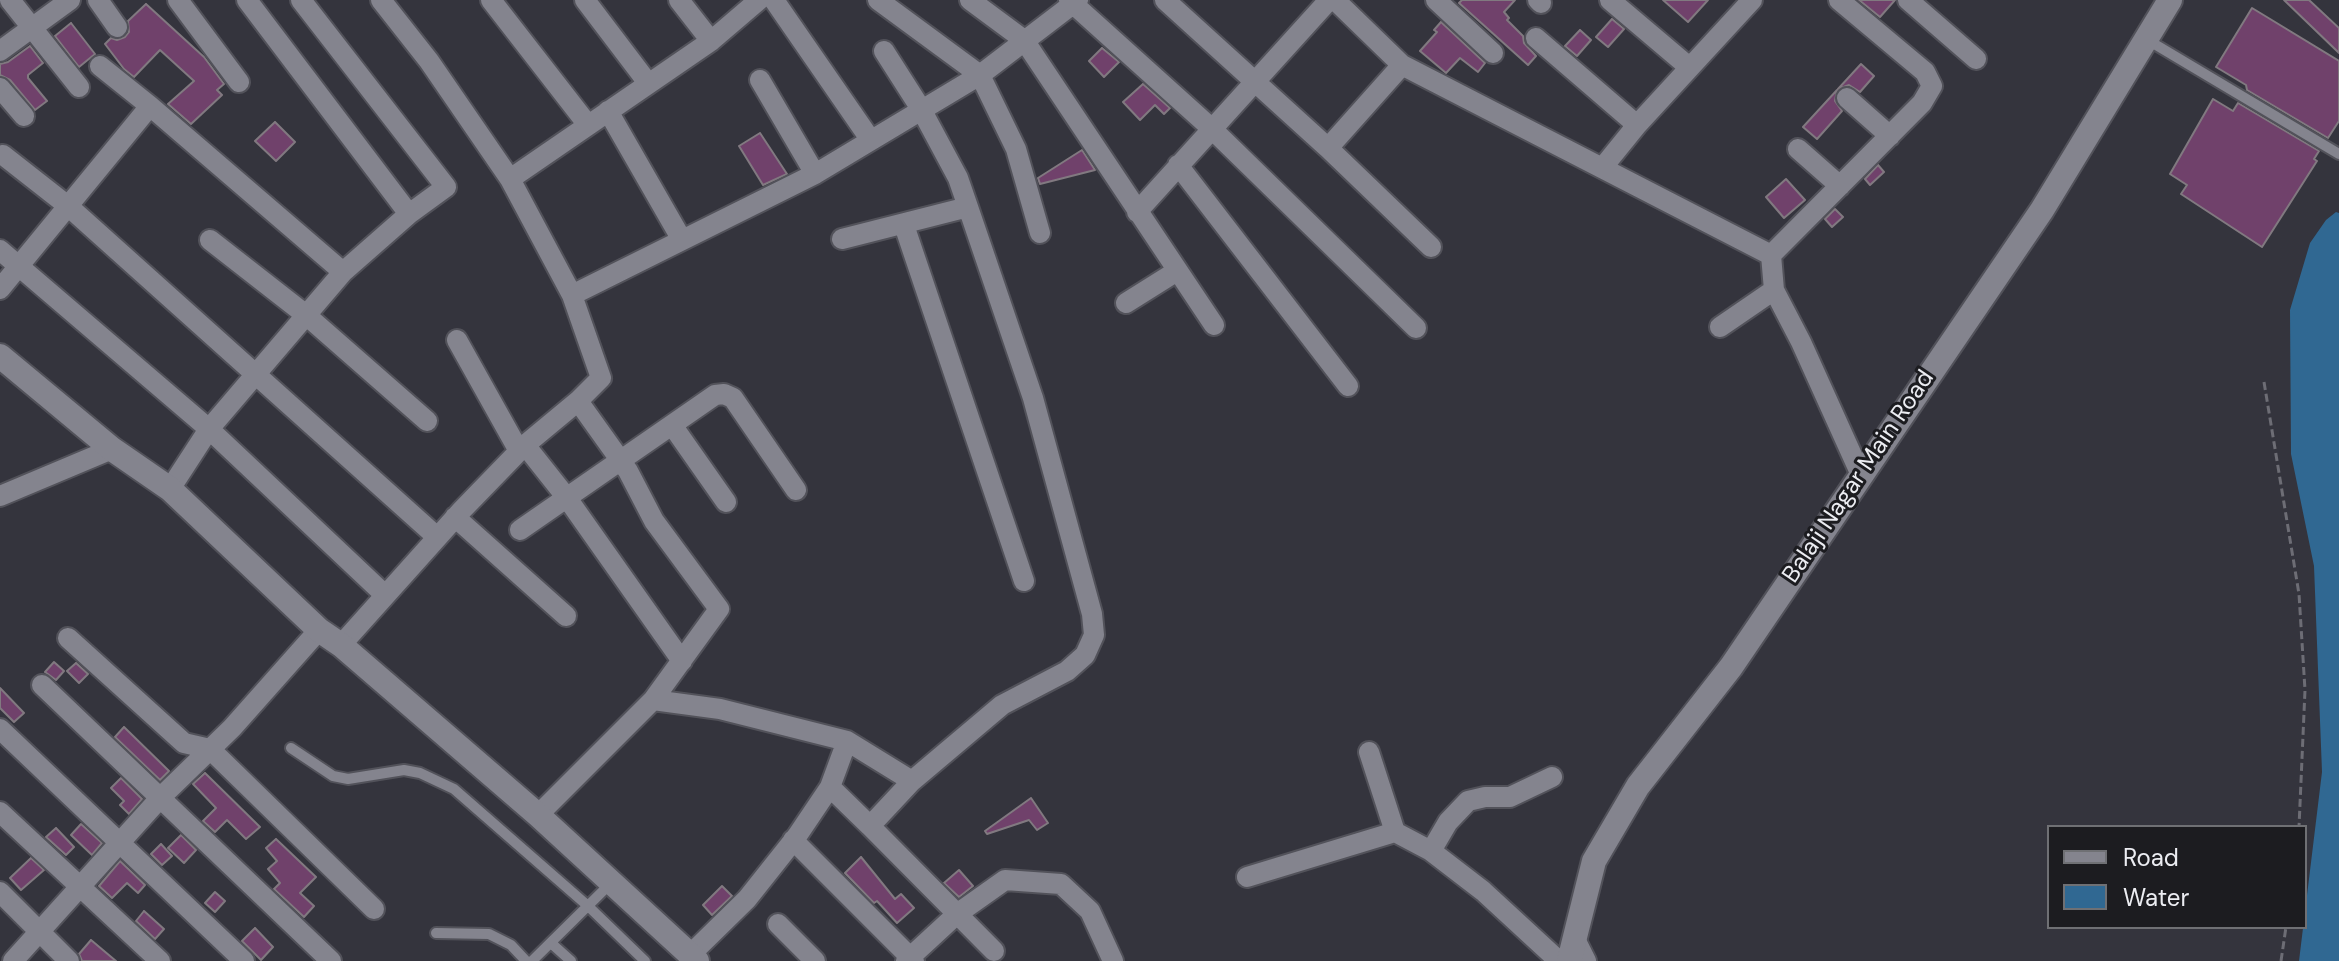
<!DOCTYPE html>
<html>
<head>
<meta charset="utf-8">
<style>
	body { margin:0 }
	#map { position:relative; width:2339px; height:961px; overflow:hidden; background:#34343d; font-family:"DM Sans",sans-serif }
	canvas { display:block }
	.legend { position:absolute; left:2047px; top:825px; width:260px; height:104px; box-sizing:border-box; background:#1c1c20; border:2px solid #6f7074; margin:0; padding:10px 14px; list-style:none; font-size:24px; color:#ecedf2 }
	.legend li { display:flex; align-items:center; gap:16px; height:40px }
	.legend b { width:40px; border:2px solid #6f7074 }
</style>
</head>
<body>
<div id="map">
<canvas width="2339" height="961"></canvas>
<ul class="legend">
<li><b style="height:10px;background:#84848e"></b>Road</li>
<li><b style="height:22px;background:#306892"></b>Water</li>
</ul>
</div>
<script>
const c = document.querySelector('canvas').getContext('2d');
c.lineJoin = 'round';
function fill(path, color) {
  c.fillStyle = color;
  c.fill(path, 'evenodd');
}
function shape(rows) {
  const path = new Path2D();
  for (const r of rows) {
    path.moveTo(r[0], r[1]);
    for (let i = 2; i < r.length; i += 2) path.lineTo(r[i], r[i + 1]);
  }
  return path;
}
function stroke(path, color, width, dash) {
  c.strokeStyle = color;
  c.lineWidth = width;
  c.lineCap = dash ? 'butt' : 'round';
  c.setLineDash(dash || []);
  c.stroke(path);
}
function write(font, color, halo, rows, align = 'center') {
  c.font = font + ' "DM Sans",sans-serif';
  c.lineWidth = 6;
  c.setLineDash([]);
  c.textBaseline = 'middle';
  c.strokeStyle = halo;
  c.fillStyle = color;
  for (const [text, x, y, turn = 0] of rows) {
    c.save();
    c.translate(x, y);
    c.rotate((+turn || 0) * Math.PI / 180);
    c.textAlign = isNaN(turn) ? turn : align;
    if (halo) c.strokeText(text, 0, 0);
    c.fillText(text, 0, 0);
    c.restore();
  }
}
fill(shape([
	[2336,212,2339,213,2339,961,2299,961,2322,772,2314,566,2291,454,2290,310,2310,243,2326,220]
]), '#306892');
const building = shape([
	[1462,0,1515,0,1504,12,1509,18,1507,20,1523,36,1524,43,1536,56,1528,65,1459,3,1462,0],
	[1663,0,1708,0,1688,22,1663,0],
	[1859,0,1895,0,1880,17,1859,0],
	[2284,0,2309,0,2339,28,2339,53,2284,0],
	[146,4,204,57,224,84,217,90,222,95,191,124,168,104,194,81,160,50,134,77,124,69,105,44,111,38,117,40,125,37,129,32,128,21,146,4],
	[2252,8,2339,61,2339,121,2328,138,2247,90,2246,85,2216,67,2252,8],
	[1612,19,1624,29,1608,47,1596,37,1612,19],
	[1441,22,1485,63,1478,72,1460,58,1446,73,1420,51,1437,32,1434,30,1441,22],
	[71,23,95,54,79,67,55,36,71,23],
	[1580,30,1591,40,1577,56,1565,46,1580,30],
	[30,46,43,63,28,75,28,78,47,101,35,110,10,80,0,75,0,64,8,62,30,46],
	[1102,48,1119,62,1104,77,1089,61,1102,48],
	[1861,64,1874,76,1860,92,1849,85,1838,89,1861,64],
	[1143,84,1170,108,1164,114,1155,105,1140,120,1123,102,1143,84],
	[1837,90,1835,101,1842,111,1817,139,1803,127,1837,90],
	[2213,99,2233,111,2238,103,2319,151,2314,159,2317,161,2262,247,2181,194,2187,185,2170,174,2213,99],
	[275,122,295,142,276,161,255,141,275,122],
	[760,133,787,174,763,185,739,146,760,133],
	[1082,150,1095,170,1040,184,1038,178,1082,150],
	[1878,165,1884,172,1870,185,1865,179,1878,165],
	[1786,179,1805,200,1784,218,1766,197,1786,179],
	[1835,209,1843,217,1832,227,1825,219,1835,209],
	[54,662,64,671,56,680,45,672,54,662],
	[76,663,88,674,79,683,67,671,76,663],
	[0,688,24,713,14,722,0,708,0,688],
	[124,727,169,771,160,780,115,737,124,727],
	[205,773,260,827,246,839,227,820,215,832,203,821,216,808,193,784,205,773],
	[121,778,142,799,129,814,120,805,124,801,111,788,121,778],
	[1031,798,1048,823,1037,830,1029,820,987,834,985,831,1031,798],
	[81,824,102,843,92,855,71,835,81,824],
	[56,828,74,847,66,855,46,837,56,828],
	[181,835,196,850,184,863,168,848,181,835],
	[276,839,316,877,300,893,314,906,304,917,274,889,280,883,268,869,277,861,266,848,276,839],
	[161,844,172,856,162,865,151,854,161,844],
	[861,857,895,899,901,894,914,908,897,923,877,901,874,903,845,873,861,857],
	[31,858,44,870,21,890,10,878,31,858],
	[120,861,145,885,138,893,127,883,112,898,99,886,120,861],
	[959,870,973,886,959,897,944,883,959,870],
	[722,886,732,896,712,915,703,905,722,886],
	[215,892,225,901,215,912,205,903,215,892],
	[144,911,164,929,155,939,136,921,144,911],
	[255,928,273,947,261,960,242,941,255,928],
	[91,940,116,961,82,961,79,954,91,940]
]);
fill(building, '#70416b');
stroke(building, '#817980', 2);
const service = shape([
	[2146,39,2339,154],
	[291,748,333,776,348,779,404,770,420,773,454,789,588,906,645,961],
	[436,933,489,934,511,945,526,961],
	[551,943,571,961],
	[532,961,611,883]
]);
const minor = shape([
	[10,0,79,87],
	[98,0,117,27],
	[178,0,239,82],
	[247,0,409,214],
	[301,0,446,187,409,214,343,272],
	[381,0,429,61,510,179],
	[491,0,588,125],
	[585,0,648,83],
	[679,0,711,41],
	[774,0,870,139],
	[878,0,980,75,1016,149,1040,233],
	[970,0,1024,40,1214,325],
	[1069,0,1211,128,1416,328],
	[1165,0,1328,148,1402,65],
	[1335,0,1402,65,1771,255,1922,103,1932,86,1925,72,1839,0],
	[1436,0,1493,53],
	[1538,0,1541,3],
	[1610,0,1689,67],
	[1908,0,1976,59],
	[1536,38,1637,125],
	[0,51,70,0],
	[884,51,921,109,958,178,968,207,1033,398,1092,614,1094,635,1085,655,1067,671,1002,705,912,781,870,826,994,951],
	[100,66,150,106],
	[760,80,815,174],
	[0,88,24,116],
	[1847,98,1890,136],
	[608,111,682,240],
	[1328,148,1431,247],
	[1798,149,1840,186],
	[3,155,68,206,437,537],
	[1178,165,1348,386],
	[1603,167,1637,125,1752,0],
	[1137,212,1329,0],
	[904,225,1024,581],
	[842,239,968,207],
	[210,240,306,315,427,421],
	[0,250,209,429,385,595],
	[1771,255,1774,290,1801,342,1861,475],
	[0,289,150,106,343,272,209,429,170,489],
	[572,295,510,179,711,41,759,0],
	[1126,303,1177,271],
	[1720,327,1774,290],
	[457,340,519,451],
	[672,425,726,502],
	[525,445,567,498,682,661],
	[0,496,112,449],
	[455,517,566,616],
	[520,530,715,395,724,394,733,398,796,490],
	[68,638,184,743,210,749,374,909],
	[341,645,462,510,525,445,578,401,601,378,572,295,815,174,980,75,1078,0],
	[42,685,331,961],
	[653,700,720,709,847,741,912,781],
	[0,729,244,961],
	[1369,752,1395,832],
	[830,787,870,826],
	[0,812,160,961],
	[538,815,653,700,719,609,654,521,628,471,578,401],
	[793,840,914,961],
	[1431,851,1448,822,1468,801,1485,797,1510,797,1552,777],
	[1247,877,1395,832,1431,851,1483,891,1559,961],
	[0,892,69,961],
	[778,924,815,961],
	[1575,939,1586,961],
	[690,955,747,899,797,836,830,787,847,741],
	[13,961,161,797,232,728,319,630],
	[906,961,957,914,1005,880,1061,884,1090,911,1113,961]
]);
const tertiary = shape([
	[0,356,112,449,170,489,319,630,341,645,538,815,697,961],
	[1569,961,1594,861,1638,786,1731,667,2042,210,2170,0]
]);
stroke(service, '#52525a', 14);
stroke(minor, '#52525a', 24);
stroke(tertiary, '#52525a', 28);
stroke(shape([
	[2264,382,2299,594,2305,690,2299,827],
	[2281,961,2286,927]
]), '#6d6d75', 3, [8, 4]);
stroke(service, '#84848e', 10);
stroke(minor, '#84848e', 20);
stroke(tertiary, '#84848e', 24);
write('24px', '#ecedf2', '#1c1c20', [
	["Balaji Nagar Main Road",1859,477,-56]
]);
</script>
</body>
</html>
